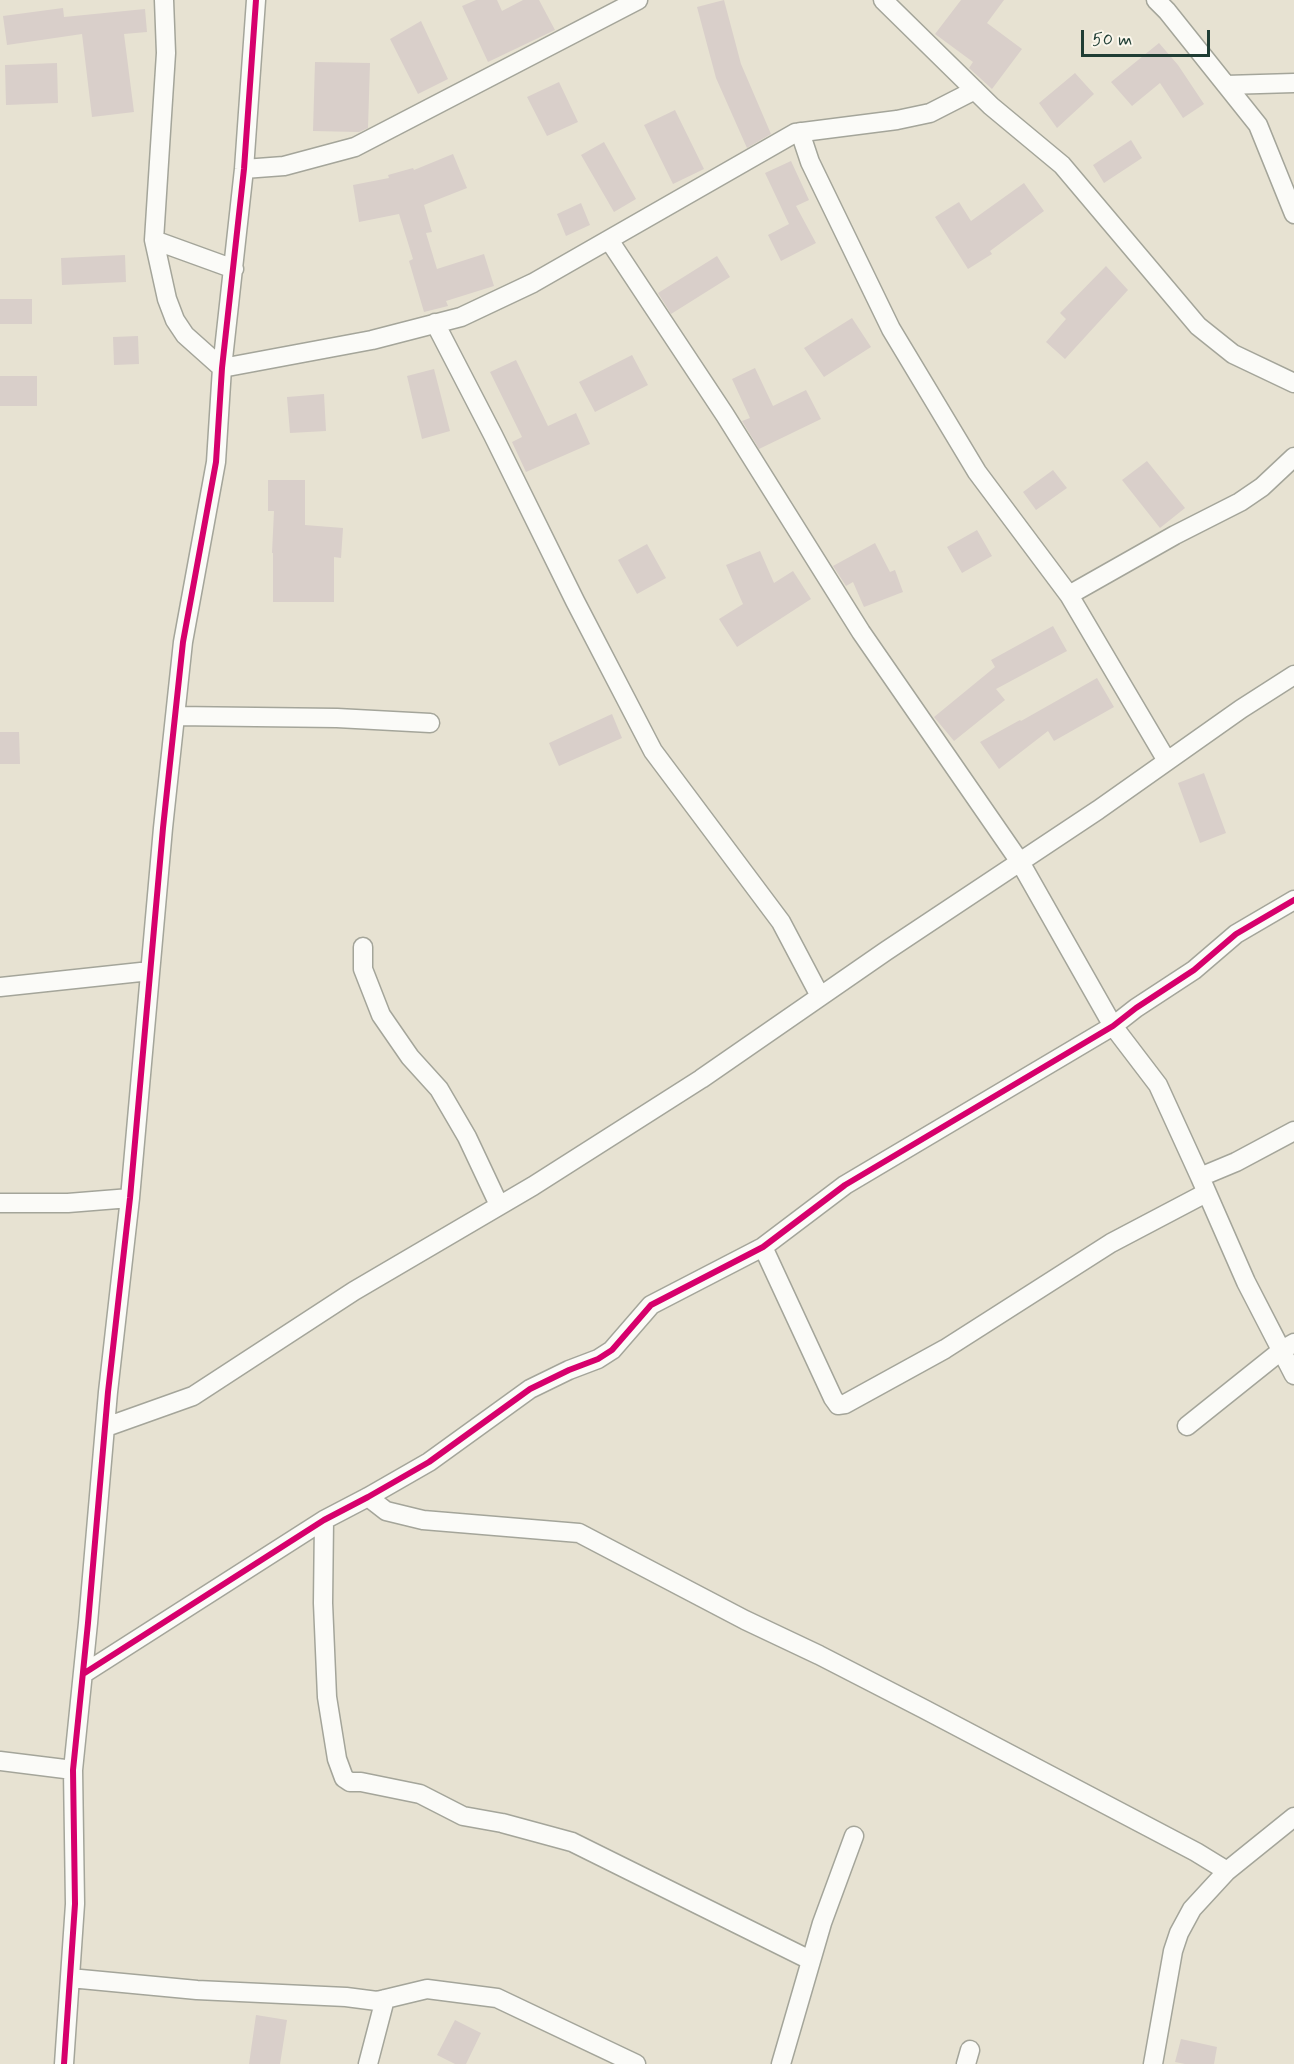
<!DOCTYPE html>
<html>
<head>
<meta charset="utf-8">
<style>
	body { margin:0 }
	#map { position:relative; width:1294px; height:2064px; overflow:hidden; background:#e7e2d2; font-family:Mynerve,sans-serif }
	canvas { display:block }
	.scale { position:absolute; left:1081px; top:30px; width:129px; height:27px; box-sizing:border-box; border:3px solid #1f3d34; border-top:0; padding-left:8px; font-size:18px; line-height:21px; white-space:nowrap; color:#1f3d34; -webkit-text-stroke:4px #fbf7ec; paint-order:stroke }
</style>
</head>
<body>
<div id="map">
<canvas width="1294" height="2064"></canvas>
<div class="scale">50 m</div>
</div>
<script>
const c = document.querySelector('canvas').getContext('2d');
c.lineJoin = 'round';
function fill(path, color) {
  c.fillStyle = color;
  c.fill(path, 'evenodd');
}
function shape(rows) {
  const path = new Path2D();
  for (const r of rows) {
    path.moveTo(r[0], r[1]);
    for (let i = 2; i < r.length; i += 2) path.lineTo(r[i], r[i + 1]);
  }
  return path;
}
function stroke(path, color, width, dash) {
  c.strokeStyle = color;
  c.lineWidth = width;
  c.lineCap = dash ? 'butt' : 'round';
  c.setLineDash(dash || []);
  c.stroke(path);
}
fill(shape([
	[476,0,497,0,502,11,523,0,539,0,555,30,488,62,462,6],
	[724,0,741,64,771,134,747,148,716,78,697,7],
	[961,0,1004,0,987,23,1022,49,992,89,969,68,973,62,935,34],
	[63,8,64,17,145,9,147,32,124,34,134,112,92,117,82,34,7,45,3,16],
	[421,21,448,79,418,94,390,39],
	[1159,43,1178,65,1204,104,1183,118,1160,83,1132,106,1111,82],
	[315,62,370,63,368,128,359,132,313,131],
	[57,63,58,103,6,105,5,65],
	[1075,73,1094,94,1057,128,1039,103],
	[559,82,578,122,547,136,527,97],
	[675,110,704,169,673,184,644,125],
	[1131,140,1142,158,1104,183,1093,165],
	[604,142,636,199,614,212,581,155],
	[453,154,467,188,424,205,432,232,426,233,437,269,484,254,494,286,446,301,448,306,424,312,409,261,413,259,399,214,359,222,353,185,389,178,388,175,413,168,414,170],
	[791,161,809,200,796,206,816,243,781,261,768,235,789,224,765,173],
	[1024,183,1044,211,990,251,992,254,968,269,935,217,959,202,971,221],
	[581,203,590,225,566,236,557,214],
	[125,255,126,282,62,285,61,258],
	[717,256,730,277,671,314,658,293],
	[1106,266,1128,290,1065,359,1046,342,1066,319,1060,313],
	[0,299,32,299,32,324,0,324],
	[852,318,871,347,824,377,804,348],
	[138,336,139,364,114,365,113,337],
	[632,355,648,385,595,412,579,382],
	[516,360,548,426,576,413,590,444,526,472,512,442,522,437,490,372],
	[755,368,773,406,806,390,821,419,759,449,742,421,750,418,732,379],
	[434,369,450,431,422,439,407,376],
	[0,376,37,376,37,406,0,406],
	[324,394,326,431,290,433,287,397],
	[1147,461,1185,508,1160,528,1122,480],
	[1053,470,1067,488,1036,510,1023,492],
	[268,480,305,480,305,525,343,528,341,558,334,557,334,602,273,602,273,553,272,553,274,511,268,511],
	[977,530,992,556,962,573,947,547],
	[875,543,890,572,895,570,903,592,864,607,853,582,846,586,833,566],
	[647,544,666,578,637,594,618,560],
	[760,551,774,583,793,571,811,599,737,647,719,619,743,604,726,565],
	[1053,626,1067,651,996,689,1005,700,954,741,934,717,995,667,991,660],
	[1097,678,1114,707,1054,741,1048,731,999,769,980,742,1020,720,1021,721],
	[612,714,622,738,559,766,549,743],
	[0,732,19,732,20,764,0,764],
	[1204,773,1226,833,1200,843,1178,783],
	[256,2015,287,2020,280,2064,249,2064],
	[455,2020,481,2033,466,2064,455,2064,437,2055],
	[1181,2039,1217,2047,1214,2064,1185,2064,1175,2062]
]), '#d9cfca');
const minor = shape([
	[164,0,166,53,154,240,167,299,175,320,185,335,222,368,372,340,461,317,533,283,795,133,897,120,930,113,975,90],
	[883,0,991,106,1062,165,1198,326,1233,354,1294,383],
	[1156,0,1167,11,1258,125,1294,214],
	[1226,85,1294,83],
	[800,132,810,162,891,329,977,472,1069,595,1167,761],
	[244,169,284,166,355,147,638,0],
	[154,240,234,269],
	[609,240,725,415,861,632,1020,862,1113,1026,1158,1085,1200,1177],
	[435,323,493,435,575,601,653,751,781,922,820,996],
	[1069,595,1175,535,1240,502,1262,487,1294,457],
	[175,716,337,718,430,723],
	[363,947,363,969,381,1015,410,1057,439,1089,467,1137,499,1205],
	[0,987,150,971],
	[1294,1131,1236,1162,1200,1177,1246,1282,1294,1375],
	[0,1203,68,1203,130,1198],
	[763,1247,833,1398,838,1405,845,1404,945,1349,1111,1243,1206,1193],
	[1187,1426,1282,1350,1294,1343],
	[106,1427,193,1396,354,1291,533,1186,701,1079,886,951,1098,810,1241,709,1294,675],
	[368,1497,386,1511,423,1520,579,1533,745,1620,819,1655,924,1709,1196,1852,1227,1871],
	[324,1520,323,1603,327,1697,337,1759,344,1778,350,1782,361,1782,420,1794,463,1816,502,1823,572,1842,810,1960],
	[83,1674,324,1520,368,1497,429,1462,530,1389,569,1370,598,1359,612,1350,651,1305,763,1247,845,1185,1113,1026,1136,1008,1194,970,1236,934,1294,900],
	[0,1761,73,1770],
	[70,1978,197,1990,346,1997,377,2001,427,1989,497,1998,636,2064],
	[64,2064,75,1904,73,1770,88,1623,108,1392,130,1198,163,828,183,642,216,462,222,368,244,169,256,0],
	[368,2064,385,1999],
	[781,2064,822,1923,854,1836],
	[966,2064,970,2050],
	[1153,2064,1173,1951,1179,1933,1192,1909,1227,1871,1294,1817]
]);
stroke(minor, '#a4a59a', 21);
stroke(minor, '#fbfbf8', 18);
stroke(shape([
	[83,1674,324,1520,368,1497,429,1462,530,1389,569,1370,598,1359,612,1350,651,1305,763,1247,845,1185,1113,1026,1136,1008,1194,970,1236,934,1294,900],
	[64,2064,75,1904,73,1770,88,1623,108,1392,130,1198,163,828,183,642,216,462,222,368,244,169,256,0]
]), '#d6006c', 6);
</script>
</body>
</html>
